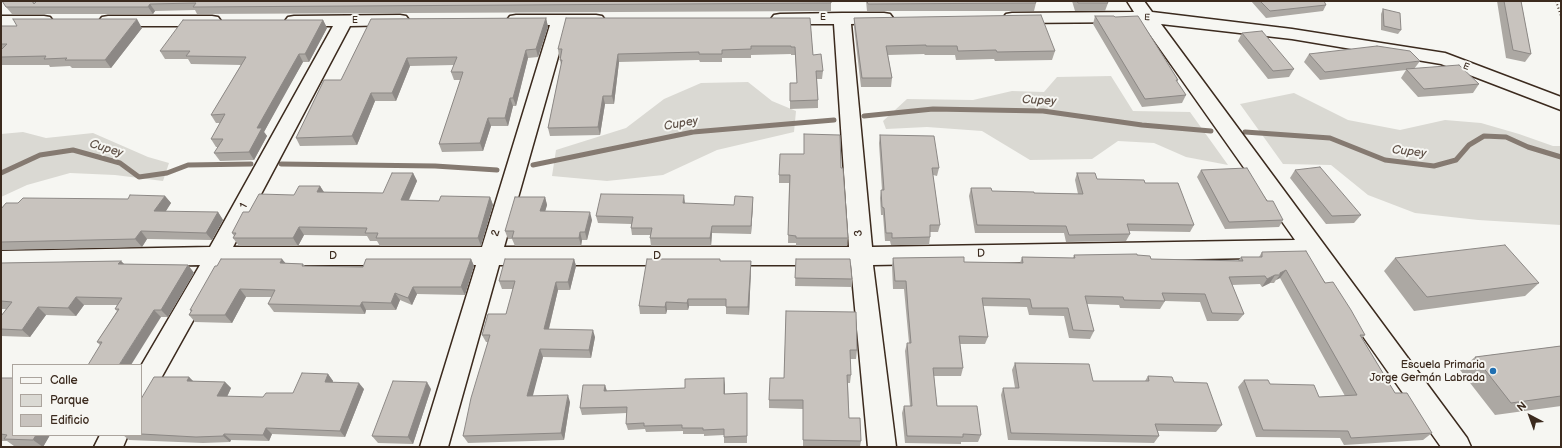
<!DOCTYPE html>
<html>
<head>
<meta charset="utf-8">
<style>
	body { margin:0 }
	#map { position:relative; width:1562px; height:448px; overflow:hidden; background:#f6f6f2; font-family:"Balsamiq Sans",sans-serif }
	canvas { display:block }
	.frame { position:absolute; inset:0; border:2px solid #3b2a1e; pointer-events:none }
	.legend { position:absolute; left:12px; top:364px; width:130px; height:72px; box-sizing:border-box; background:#f6f6f2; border:1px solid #aba49d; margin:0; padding:5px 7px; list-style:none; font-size:12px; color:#3b2a1e }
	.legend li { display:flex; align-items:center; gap:8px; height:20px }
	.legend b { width:20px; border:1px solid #aba49d }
	.north { position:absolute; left:1510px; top:396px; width:40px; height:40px; -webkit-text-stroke:3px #f6f6f2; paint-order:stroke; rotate:319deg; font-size:11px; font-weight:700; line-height:16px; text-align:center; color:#3b2a1e }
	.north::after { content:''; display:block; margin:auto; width:14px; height:18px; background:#3b2a1e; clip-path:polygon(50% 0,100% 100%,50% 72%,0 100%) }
</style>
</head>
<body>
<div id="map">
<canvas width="1562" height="448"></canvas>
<div class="frame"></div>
<ul class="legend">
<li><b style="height:5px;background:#f6f6f2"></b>Calle</li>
<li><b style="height:11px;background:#dad9d3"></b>Parque</li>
<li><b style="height:11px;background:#c8c3be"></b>Edificio</li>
</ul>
<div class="north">N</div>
</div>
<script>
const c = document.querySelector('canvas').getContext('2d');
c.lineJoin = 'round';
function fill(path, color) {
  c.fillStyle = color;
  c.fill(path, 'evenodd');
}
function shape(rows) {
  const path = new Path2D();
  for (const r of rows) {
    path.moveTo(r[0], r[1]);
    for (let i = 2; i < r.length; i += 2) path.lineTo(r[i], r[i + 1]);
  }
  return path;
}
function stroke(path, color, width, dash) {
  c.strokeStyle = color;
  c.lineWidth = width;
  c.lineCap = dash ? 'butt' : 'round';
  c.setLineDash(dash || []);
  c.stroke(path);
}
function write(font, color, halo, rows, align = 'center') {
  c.font = font + ' "Balsamiq Sans",sans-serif';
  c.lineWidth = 4;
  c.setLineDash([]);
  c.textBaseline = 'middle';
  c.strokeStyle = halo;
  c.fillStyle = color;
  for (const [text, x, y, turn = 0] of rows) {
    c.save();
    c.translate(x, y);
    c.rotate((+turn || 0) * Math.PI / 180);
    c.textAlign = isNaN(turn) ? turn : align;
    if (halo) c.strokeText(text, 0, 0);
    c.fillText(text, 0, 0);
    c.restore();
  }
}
fill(shape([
	[1111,76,1133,111,1190,112,1228,165,1186,157,1154,143,1118,141,1092,159,1030,160,982,131,927,127,886,129,883,121,907,99,973,100,1012,91,1044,92,1057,77],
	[748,82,772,101,796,111,794,132,717,150,663,175,607,181,552,176,556,150,626,128,664,99,701,83],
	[1294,93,1348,120,1400,130,1445,120,1481,123,1519,134,1553,146,1561,146,1561,225,1478,220,1415,213,1368,195,1331,165,1283,164,1240,104],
	[23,132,46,138,93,133,148,157,169,163,163,181,115,175,70,173,27,185,1,197,1,134]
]), '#dad9d3');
stroke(shape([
	[864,116,933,109,1043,111,1142,125,1211,131],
	[1245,132,1330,138,1385,160,1434,166,1456,160,1469,145,1484,136,1506,137,1528,147,1561,157],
	[281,164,435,166,497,170],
	[533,165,693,132,834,120],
	[1,173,40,155,73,150,120,163,139,177,167,173,188,165,251,164]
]), '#857a71', 5);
const minor = shape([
	[1127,1,1144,1,1152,12,1292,29,1445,53,1561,97,1561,110,1441,64,1292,39,1161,24,1467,438,1471,447,1441,447,1307,257,873,265,896,447,868,447,851,265,499,265,448,447,420,447,476,265,224,265,150,398,141,401,141,366,200,265,1,269,1,251,210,247,333,26,294,26,288,25,285,21,288,17,294,16,400,15,406,16,409,20,406,24,400,25,350,26,233,247,482,247,550,25,516,25,510,24,507,20,510,16,516,15,596,15,602,16,605,20,602,24,596,25,567,25,504,247,849,247,834,24,780,24,774,23,771,19,774,15,780,14,842,13,884,13,890,14,893,18,890,22,884,23,851,24,872,247,1295,240,1141,22,1012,23,1006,22,1003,18,1006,14,1012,13,1134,12,1127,1],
	[1,16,44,16,50,17,53,21,50,25,44,26,1,26,1,16],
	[108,16,212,16,218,17,221,21,218,25,212,26,108,26,102,25,99,21,102,17,108,16],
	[100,435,128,435,123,447,94,447,100,435]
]);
stroke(minor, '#3b2a1e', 3);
stroke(shape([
	[1556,1,1561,16]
]), '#3b2a1e', 2, [1, 2.5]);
fill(minor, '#f6f6f2');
fill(shape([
	[2,1,34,1,35,3,37,1,831,3,831,11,197,14,195,10,155,11,153,14,12,14,6,7],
	[866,1,1035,1,1036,3,1034,11,867,11],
	[1072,1,1107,1,1108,3,1105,11,1075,11],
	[1251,1,1324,1,1326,5,1323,11,1266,18],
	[1497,1,1521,1,1531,54,1525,62,1506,58],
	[1383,9,1401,30,1398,34,1381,30,1381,14],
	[1095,16,1115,17,1178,80,1177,82,1186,95,1182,103,1142,107,1093,24],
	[546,18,548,27,538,57,528,58,516,106,513,106,508,126,491,126,483,151,442,152,439,144,461,80,454,80,451,72,454,65,410,66,396,101,375,101,357,145,300,146,296,138,341,80,371,19],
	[810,18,813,55,823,71,822,79,817,79,818,100,818,108,790,109,790,83,797,83,795,55,791,55,791,54,751,55,751,58,722,58,722,62,700,62,699,60,619,62,614,104,605,104,600,135,550,136,548,128,561,65,560,60,560,57,559,57,558,49],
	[854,18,1055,51,1052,60,995,61,994,59,956,60,955,55,925,55,924,54,888,55,892,78,891,87,861,87,854,27],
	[323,20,327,28,309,62,303,62,282,98,264,132,267,136,254,160,220,161,214,153,218,147,216,147,211,139,220,123,216,123,211,115,241,65,191,64,188,59,165,59,160,51],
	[1,26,142,28,111,68,72,68,70,66,50,67,49,65,2,65,1,64],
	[1242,33,1294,69,1289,77,1268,79,1238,41],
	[1309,54,1420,61,1414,69,1479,84,1473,93,1418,97,1401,78,1406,70,1320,80,1304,62],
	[880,135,939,168,937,176,933,175,940,225,938,232,930,232,930,237,929,245,891,245,890,241,885,241,883,215,881,215,880,198,881,190,882,190,879,143],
	[841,168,848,238,847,246,796,246,796,243,788,243,789,183,779,183,779,175],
	[1201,170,1267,201,1283,220,1279,227,1225,229,1197,177],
	[1295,170,1361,215,1354,223,1326,224,1290,178],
	[413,173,417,181,409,200,439,201,490,197,493,205,481,246,380,246,377,241,370,241,367,236,304,235,298,246,239,246,233,238,234,236,232,233,249,212,294,195,320,186,324,192,383,193],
	[1077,173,1097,179,1145,183,1194,225,1190,232,1129,231,1130,234,1126,241,1066,242,1064,233,975,233,969,196,971,188,992,191,1034,193,1078,194,1075,180],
	[165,196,171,203,165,212,218,212,223,220,212,240,147,239,142,247,1,250,1,209,128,199],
	[545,197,547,205,545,211,592,220,587,240,582,240,581,246,515,246,512,239,508,239,505,231],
	[685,203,685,204,734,205,753,204,751,234,712,233,711,246,651,246,650,238,651,235,632,235,631,228,631,224,598,223,596,216],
	[1262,252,1325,283,1365,335,1362,338,1395,393,1432,433,1423,440,1344,445,1340,438,1256,437,1238,387,1244,380,1270,384,1319,397,1345,396,1280,278,1276,280,1274,283,1270,283,1262,287,1260,284,1232,285,1244,314,1238,321,1207,321,1200,302,1165,301,1160,309,1120,308,1119,305,1087,304,1094,331,1090,339,1069,338,1064,316,1029,315,1027,307,983,306,988,337,985,344,960,344,963,368,961,376,934,376,937,406,981,435,978,442,961,442,961,444,905,443,902,413,904,406,910,406,905,351,907,343,909,343,904,289,893,289,892,266,893,258,964,262,1020,263,1022,257,1073,258,1074,255,1137,255,1151,259,1238,261,1241,257,1259,257],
	[1395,258,1539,283,1525,296,1414,311,1384,271],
	[471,259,474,266,465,295,417,294,412,305,400,300,396,310,366,310,365,314,274,312,268,304,272,297,246,297,232,323,195,322,189,315,191,311,190,310,285,263,303,264,305,266,363,267],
	[574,259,576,266,570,290,558,290,549,329,595,337,591,358,543,357,532,396,570,402,564,440,468,443,463,436,488,342,486,342,482,335,506,314,513,289,502,289,499,281],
	[796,259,852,279,852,287,795,286],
	[121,261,124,264,188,265,194,273,168,317,161,317,100,345,97,342,117,311,115,309,117,305,84,305,76,316,46,315,30,337,1,336,1,316,6,309,1,309,1,263],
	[720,261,751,261,751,269,749,315,726,314,726,306,689,306,688,310,667,310,666,314,640,314,639,306],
	[786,311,857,350,856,359,850,359,851,375,850,383,848,383,849,418,861,441,860,447,803,447,803,409,769,408,769,400,784,378],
	[1561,346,1561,406,1495,415,1460,370,1475,357],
	[1015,363,1093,381,1145,381,1148,376,1174,382,1222,425,1216,432,1158,431,1159,436,1154,443,1008,440,1001,395,1003,388,1015,388,1012,370],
	[328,374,333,381,333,382,364,389,345,437,272,434,269,441,231,440,230,442,203,443,129,440,123,435,141,435,141,399,189,377,193,381,225,382,231,388,227,397,263,397,293,393],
	[1,378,13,435,50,435,43,447,14,446,7,441,1,441],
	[724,378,725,394,747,400,747,443,724,443,724,435,704,436,704,434,683,434,683,431,646,432,645,429,628,430,626,424,627,413,582,415,580,408,605,385,606,391,685,388],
	[431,389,413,444,378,443,372,436]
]), '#aca8a3');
fill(shape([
	[150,4,155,11,153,14,148,7],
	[546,18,548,27,538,57,536,49],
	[137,19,142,28,111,68,105,60],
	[323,20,327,28,309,62,305,54],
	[526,50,528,58,516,106,513,98],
	[299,54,303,62,264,132,267,136,254,160,249,152,257,128],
	[618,54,619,62,614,104,612,96],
	[407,58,410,66,396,101,392,93],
	[371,93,375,101,357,145,352,136],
	[603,96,605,104,600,135,598,127],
	[510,98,513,106,508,126,505,118],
	[488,118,491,126,483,151,480,143],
	[413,173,417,181,405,208,401,200],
	[320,186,325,194,317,192],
	[684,195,685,203,684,211,683,203],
	[165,196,171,203,161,219,154,211],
	[490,197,493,205,481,246,478,238],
	[545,197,547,205,543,219,540,211],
	[753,197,753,204,751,234,751,226],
	[218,212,223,220,212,240,206,233],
	[590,212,592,220,587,240,585,232],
	[712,226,712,233,711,246,710,238],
	[299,227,304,235,298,246,293,238],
	[141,231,147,239,142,247,135,239],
	[580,232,582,240,581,246,579,238],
	[282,259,288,266,280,263],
	[471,259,474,266,465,295,461,287],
	[574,259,576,266,570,290,568,282],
	[121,261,128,268,118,264],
	[751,261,751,269,749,315,748,307],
	[188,265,194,273,168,317,161,310],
	[1286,270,1280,278,1276,280,1280,275,1280,273],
	[1275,275,1270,283,1262,287,1267,279],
	[556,282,558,290,547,336,544,329],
	[413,287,417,294,412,305,408,298],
	[240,289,246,297,232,323,225,315],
	[395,293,400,300,396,310,391,303],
	[76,297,84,305,76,316,68,308],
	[688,299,689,306,688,310,687,303],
	[362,302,366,310,365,314,360,306],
	[666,302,667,310,666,314,665,307],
	[38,307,46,315,30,337,22,330],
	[154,310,161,317,131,365,119,365],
	[593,330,595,337,591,358,589,350],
	[540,349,543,357,531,403,527,396],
	[328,374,333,381,330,389,325,382],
	[189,377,196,384,187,381],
	[724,378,725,385,725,400,724,394],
	[225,382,231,388,224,403,217,396],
	[427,382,431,389,413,444,408,437],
	[359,383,364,389,345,437,340,431],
	[605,385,607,391,604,391],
	[568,395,570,402,564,440,561,433],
	[266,428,272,434,269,441,263,435],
	[224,434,231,440,230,442,223,436],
	[36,435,50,435,43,447,33,440]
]), '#8c8885');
const building = shape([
	[2,1,32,1,34,4,37,1,831,1,831,3,193,7,196,3,150,4,148,7,6,7,2,1],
	[867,1,1035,1,1036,3,868,4,867,1],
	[1077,1,1107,1,1108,3,1078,3,1077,1],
	[1260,1,1324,1,1326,5,1270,11,1260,1],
	[1504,1,1521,1,1531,54,1513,50,1504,1],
	[1383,9,1400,13,1401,30,1384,26,1383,9],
	[1041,15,1055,51,997,52,996,50,958,51,957,46,926,46,926,45,886,46,892,78,862,78,854,18,1041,15],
	[1095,16,1114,16,1115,17,1138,16,1178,80,1176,80,1186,95,1145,99,1095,16],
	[546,18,536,49,526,50,513,98,510,98,505,118,488,118,480,143,439,144,463,72,451,72,457,57,407,58,392,93,371,93,352,136,296,138,324,80,341,80,371,19,546,18],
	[566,18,810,18,813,55,821,54,823,71,816,71,818,100,790,101,790,83,797,83,795,47,791,47,791,46,751,46,751,49,722,50,722,54,699,54,699,52,618,54,612,96,603,96,598,127,548,128,562,60,560,60,562,49,558,49,566,18],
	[13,19,137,19,105,60,65,60,67,58,44,59,46,56,1,57,1,50,7,44,1,44,1,26,17,26,13,19],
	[183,20,323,20,305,54,299,54,257,128,262,128,249,152,214,153,223,139,211,139,225,114,211,115,246,57,186,56,190,51,160,51,183,20],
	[1262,31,1294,69,1273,71,1242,33,1262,31],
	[1377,46,1410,51,1420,61,1325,72,1309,54,1377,46],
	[1459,65,1479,84,1424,89,1406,69,1459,65],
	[804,134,840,135,841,168,843,168,848,238,796,238,796,236,788,235,790,175,779,175,780,154,804,154,804,134],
	[880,135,934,136,939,168,932,168,940,225,930,225,930,237,892,238,892,233,886,233,884,208,882,207,881,190,884,190,880,135],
	[1320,167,1361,215,1332,216,1295,170,1320,167],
	[1247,168,1267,201,1273,201,1283,220,1229,222,1201,170,1247,168],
	[392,173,413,173,401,200,439,201,441,196,490,197,478,238,376,238,378,233,365,233,367,228,299,227,293,238,233,238,236,233,232,233,243,212,249,212,259,194,294,195,299,186,320,186,317,192,383,193,392,173],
	[1077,173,1095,173,1097,179,1144,180,1145,183,1178,183,1194,225,1127,224,1130,234,1069,235,1066,226,977,225,971,188,991,188,992,191,1034,192,1034,193,1083,194,1077,173],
	[601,194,684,195,683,203,734,205,735,196,753,197,751,226,712,226,710,238,650,238,652,228,631,228,633,217,596,216,601,194],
	[130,195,165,196,154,211,218,212,206,233,141,231,135,239,1,242,1,209,6,203,18,203,23,198,128,199,130,195],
	[515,197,545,197,540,211,590,212,585,232,580,232,579,238,512,238,514,231,505,231,515,197],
	[1505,245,1539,283,1427,297,1395,258,1505,245],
	[1306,251,1325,283,1333,282,1351,310,1365,335,1360,335,1395,393,1407,393,1432,433,1351,438,1348,431,1263,430,1244,380,1268,380,1270,384,1314,385,1319,397,1357,395,1286,270,1280,273,1280,275,1275,275,1267,279,1265,276,1229,277,1244,314,1212,313,1205,294,1162,293,1165,301,1124,300,1123,297,1085,296,1094,331,1073,330,1068,308,1032,308,1030,299,982,298,988,337,959,336,963,368,933,368,937,406,977,406,981,435,963,434,963,437,907,436,904,406,912,406,907,343,911,343,908,309,906,281,895,281,893,258,964,257,964,262,1023,263,1022,257,1075,258,1074,255,1137,254,1137,255,1150,256,1151,259,1243,261,1241,257,1262,257,1262,252,1306,251],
	[221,259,282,259,280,263,303,264,302,266,363,267,366,259,471,259,461,287,413,287,408,298,395,293,391,303,362,302,360,306,268,304,275,290,240,289,225,315,189,315,192,310,190,310,215,266,217,266,221,259],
	[505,259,574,259,568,282,556,282,544,329,593,330,589,350,540,349,527,396,568,395,561,433,463,436,471,398,490,335,482,335,488,314,506,314,515,281,499,281,505,259],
	[647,259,720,259,720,261,751,261,748,307,726,307,726,299,688,299,687,303,666,302,665,307,639,306,647,259],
	[796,259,850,259,852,279,795,278,796,259],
	[121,261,118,264,188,265,161,310,154,310,119,365,88,365,102,342,97,342,119,309,115,309,122,298,76,297,68,308,38,307,22,330,1,329,1,316,12,302,1,301,1,263,121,261],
	[786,311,856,312,857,350,850,350,851,375,847,375,849,418,860,418,861,441,803,440,803,400,769,400,770,378,784,378,786,311],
	[1561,346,1561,396,1511,403,1475,357,1561,346],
	[1015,363,1089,364,1093,381,1149,381,1148,376,1172,377,1174,382,1207,383,1222,425,1155,424,1159,436,1011,433,1003,388,1019,388,1015,363],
	[302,373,328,374,325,382,359,383,340,431,266,428,263,435,224,434,223,436,196,437,141,434,141,399,154,377,189,377,187,381,225,382,217,396,263,397,266,393,293,393,302,373],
	[1,378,13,378,13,435,36,435,33,440,4,439,7,435,1,434,1,378],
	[724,378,724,394,747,393,747,436,724,437,724,429,703,430,703,428,682,428,682,425,644,426,644,423,626,424,627,407,580,408,583,385,605,385,604,391,685,388,685,379,724,378],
	[393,381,427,382,408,437,372,436,393,381]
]);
fill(building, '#c8c3be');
stroke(building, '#8c8885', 1);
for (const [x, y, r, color] of [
	[1493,371,4,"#1f6fb2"]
]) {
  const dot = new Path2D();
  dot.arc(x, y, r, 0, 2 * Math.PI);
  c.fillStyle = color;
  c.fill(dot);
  stroke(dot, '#f6f6f2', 1.5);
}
write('9px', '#3b2a1e', '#f6f6f2', [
	["E",823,18],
	["E",1147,18,3],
	["E",355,21],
	["E",1466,67,21]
]);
write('11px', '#3b2a1e', '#f6f6f2', [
	["1",244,206,-62],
	["2",496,233,-73],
	["3",859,233,-95],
	["D",981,254,-1],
	["D",333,256],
	["D",657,256]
]);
write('11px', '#3b2a1e', '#f6f6f2', [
	["Escuela Primaria",1485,365],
	["Jorge Germán Labrada",1485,378]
], 'right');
write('italic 12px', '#605248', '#f6f6f2', [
	["Cupey",1039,101,3],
	["Cupey",681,124,-10],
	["Cupey",106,149,17],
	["Cupey",1409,152,7]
]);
</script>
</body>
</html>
